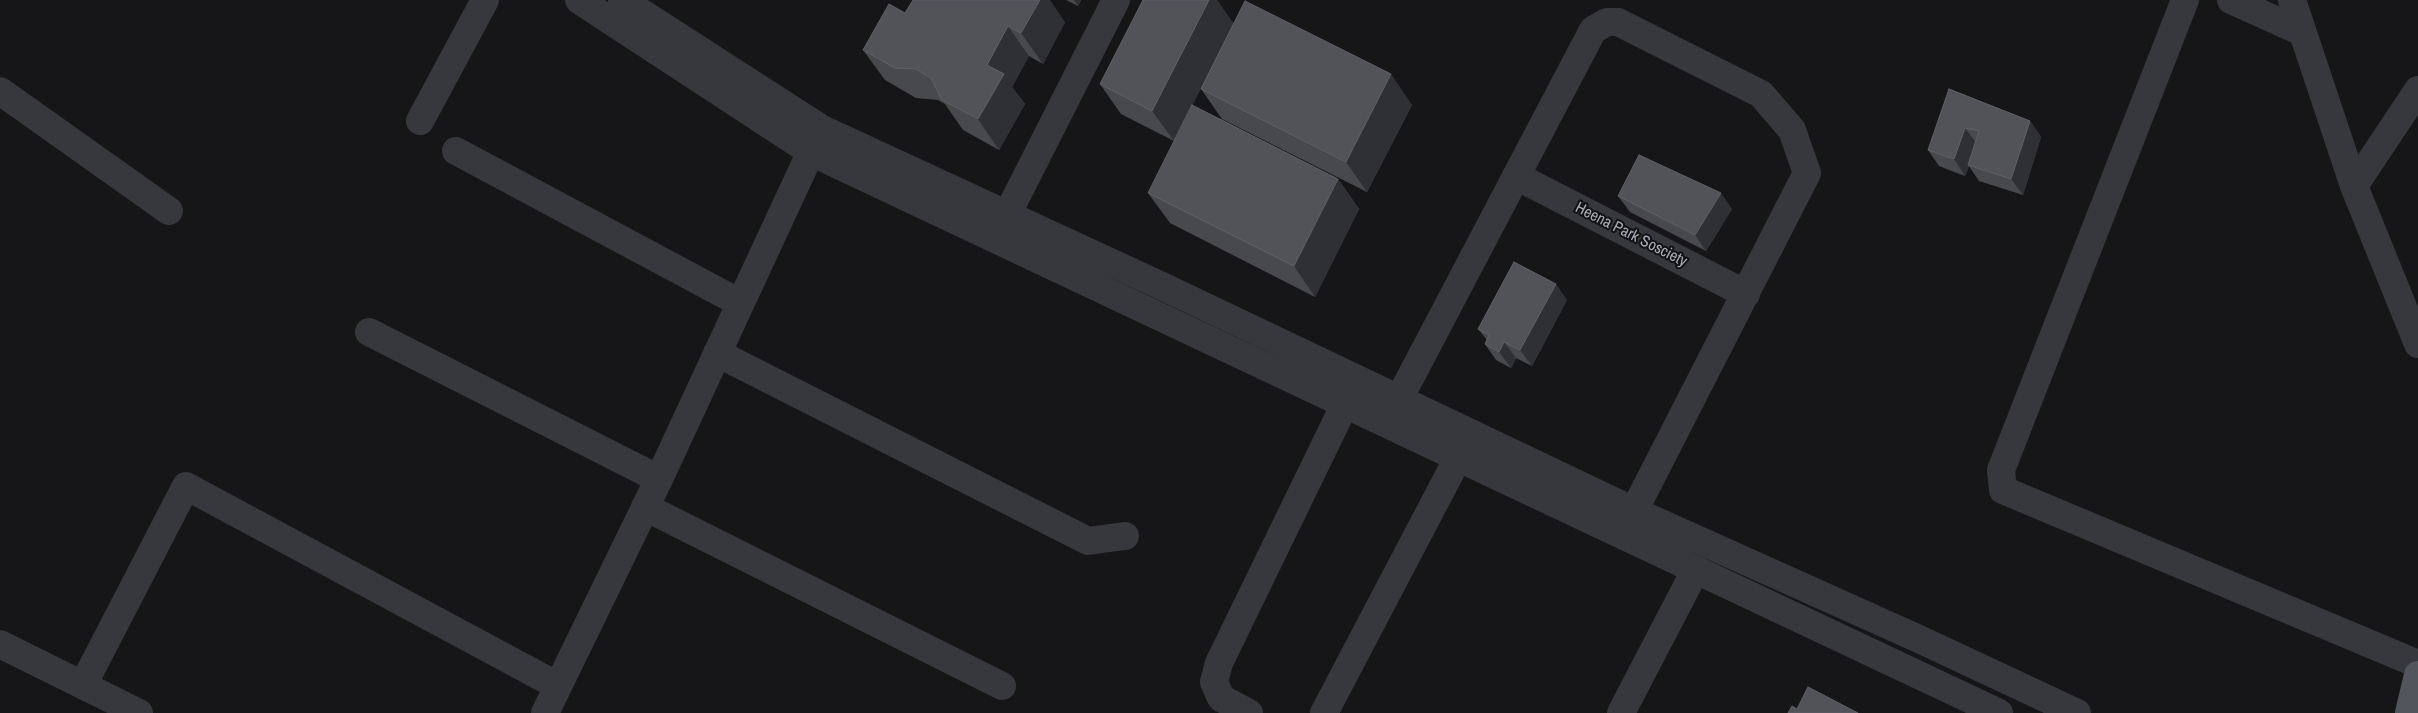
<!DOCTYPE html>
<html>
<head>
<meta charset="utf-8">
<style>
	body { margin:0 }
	canvas { display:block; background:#161618 }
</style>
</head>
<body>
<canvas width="2418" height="713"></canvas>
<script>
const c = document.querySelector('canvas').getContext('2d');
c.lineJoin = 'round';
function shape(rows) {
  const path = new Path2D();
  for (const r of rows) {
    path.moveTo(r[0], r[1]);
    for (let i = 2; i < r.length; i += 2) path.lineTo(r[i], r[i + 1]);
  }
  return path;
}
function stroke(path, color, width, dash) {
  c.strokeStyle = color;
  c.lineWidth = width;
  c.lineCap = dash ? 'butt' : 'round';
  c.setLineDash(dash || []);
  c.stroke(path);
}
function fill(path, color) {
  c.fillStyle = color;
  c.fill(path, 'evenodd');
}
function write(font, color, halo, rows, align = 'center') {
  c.font = font + ' "Archivo Narrow",sans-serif';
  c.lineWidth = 4;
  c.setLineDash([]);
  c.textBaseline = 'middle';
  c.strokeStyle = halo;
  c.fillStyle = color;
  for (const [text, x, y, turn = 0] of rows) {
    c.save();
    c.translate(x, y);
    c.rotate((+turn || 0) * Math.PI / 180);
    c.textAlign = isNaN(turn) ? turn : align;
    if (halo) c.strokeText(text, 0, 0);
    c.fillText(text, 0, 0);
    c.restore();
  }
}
stroke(shape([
	[2185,0,2001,470,2003,490,2418,664],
	[2231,0,2302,32],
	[0,91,169,211],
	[420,121,485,0],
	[456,151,740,303],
	[1516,176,1746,294],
	[2354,186,2418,90],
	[1007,215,1116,0],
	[369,332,659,479],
	[717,353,1088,541,1125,536],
	[1388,420,1593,30,1607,22,1618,22,1761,94,1792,130,1807,173,1634,511],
	[645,507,1002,686],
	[0,644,139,713],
	[83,685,186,486,558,686],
	[545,713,659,479,821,130],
	[1249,713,1221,698,1214,682,1219,663,1345,404],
	[1324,713,1458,458],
	[1621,713,1696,569]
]), '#37383d', 28);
stroke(shape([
	[579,0,811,152,1999,713],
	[622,0,822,129,1164,287,1634,511,1919,639,2077,713],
	[2292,0,2354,186,2418,344]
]), '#37383d', 28);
stroke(shape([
	[2409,713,2418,675]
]), '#53555c', 28);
fill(shape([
	[1066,0,1081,0,1078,6],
	[1143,0,1217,0,1233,24,1412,105,1367,192,1222,119,1201,89,1212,66,1174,141,1121,114,1100,84],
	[905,13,1065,22,1043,64,1029,56,1012,87,1025,104,999,150,963,130,945,104,938,100,916,98,885,80,863,50],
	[1949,89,2030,121,2041,137,2023,195,1979,181,1969,166,1965,176,1939,166,1928,150],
	[1338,179,1359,209,1315,297,1170,223,1148,193],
	[1618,196,1732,209,1706,251,1630,212],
	[1567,300,1532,366,1516,358,1511,368,1496,360,1485,344,1487,340,1478,329]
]), '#47494d');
fill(shape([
	[1040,0,1050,0,1065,22,1043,64,1021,33],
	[1074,0,1081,0,1078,6],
	[1209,0,1217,0,1234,24,1174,141,1152,111],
	[1008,26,1029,56,1012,87,1025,104,999,150,978,119,987,65],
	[1391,74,1412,105,1367,192,1346,162],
	[2030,121,2041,137,2023,195,2011,179],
	[1965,128,1977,144,1965,176,1954,159],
	[1338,179,1359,209,1315,297,1294,266],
	[1721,193,1732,209,1706,251,1695,235],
	[1556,284,1567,300,1532,366,1520,350],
	[1504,342,1516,358,1511,368,1499,352]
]), '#2f3033');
const building = shape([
	[913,0,1040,0,1021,33,1008,26,987,65,1004,74,978,119,942,100,931,78,916,69,895,68,863,50,889,4,905,13,913,0],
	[1143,0,1209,0,1152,111,1100,84,1143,0],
	[1245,1,1391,74,1346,162,1201,89,1245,1],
	[1949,89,2030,121,2011,179,1968,165,1979,131,1965,128,1954,159,1928,150,1949,89],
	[1192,105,1338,179,1294,266,1148,193,1192,105],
	[1639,155,1721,193,1695,235,1618,196,1639,155],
	[1514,262,1556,284,1520,350,1504,342,1499,352,1485,344,1489,335,1478,329,1514,262],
	[1808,687,1858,713,1788,713,1792,706,1797,709,1808,687]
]);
fill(building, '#525359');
stroke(building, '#5f6168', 1);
write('16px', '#a8adb8', '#111113', [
	["Heena Park Sosciety",1631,235,27]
]);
</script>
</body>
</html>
